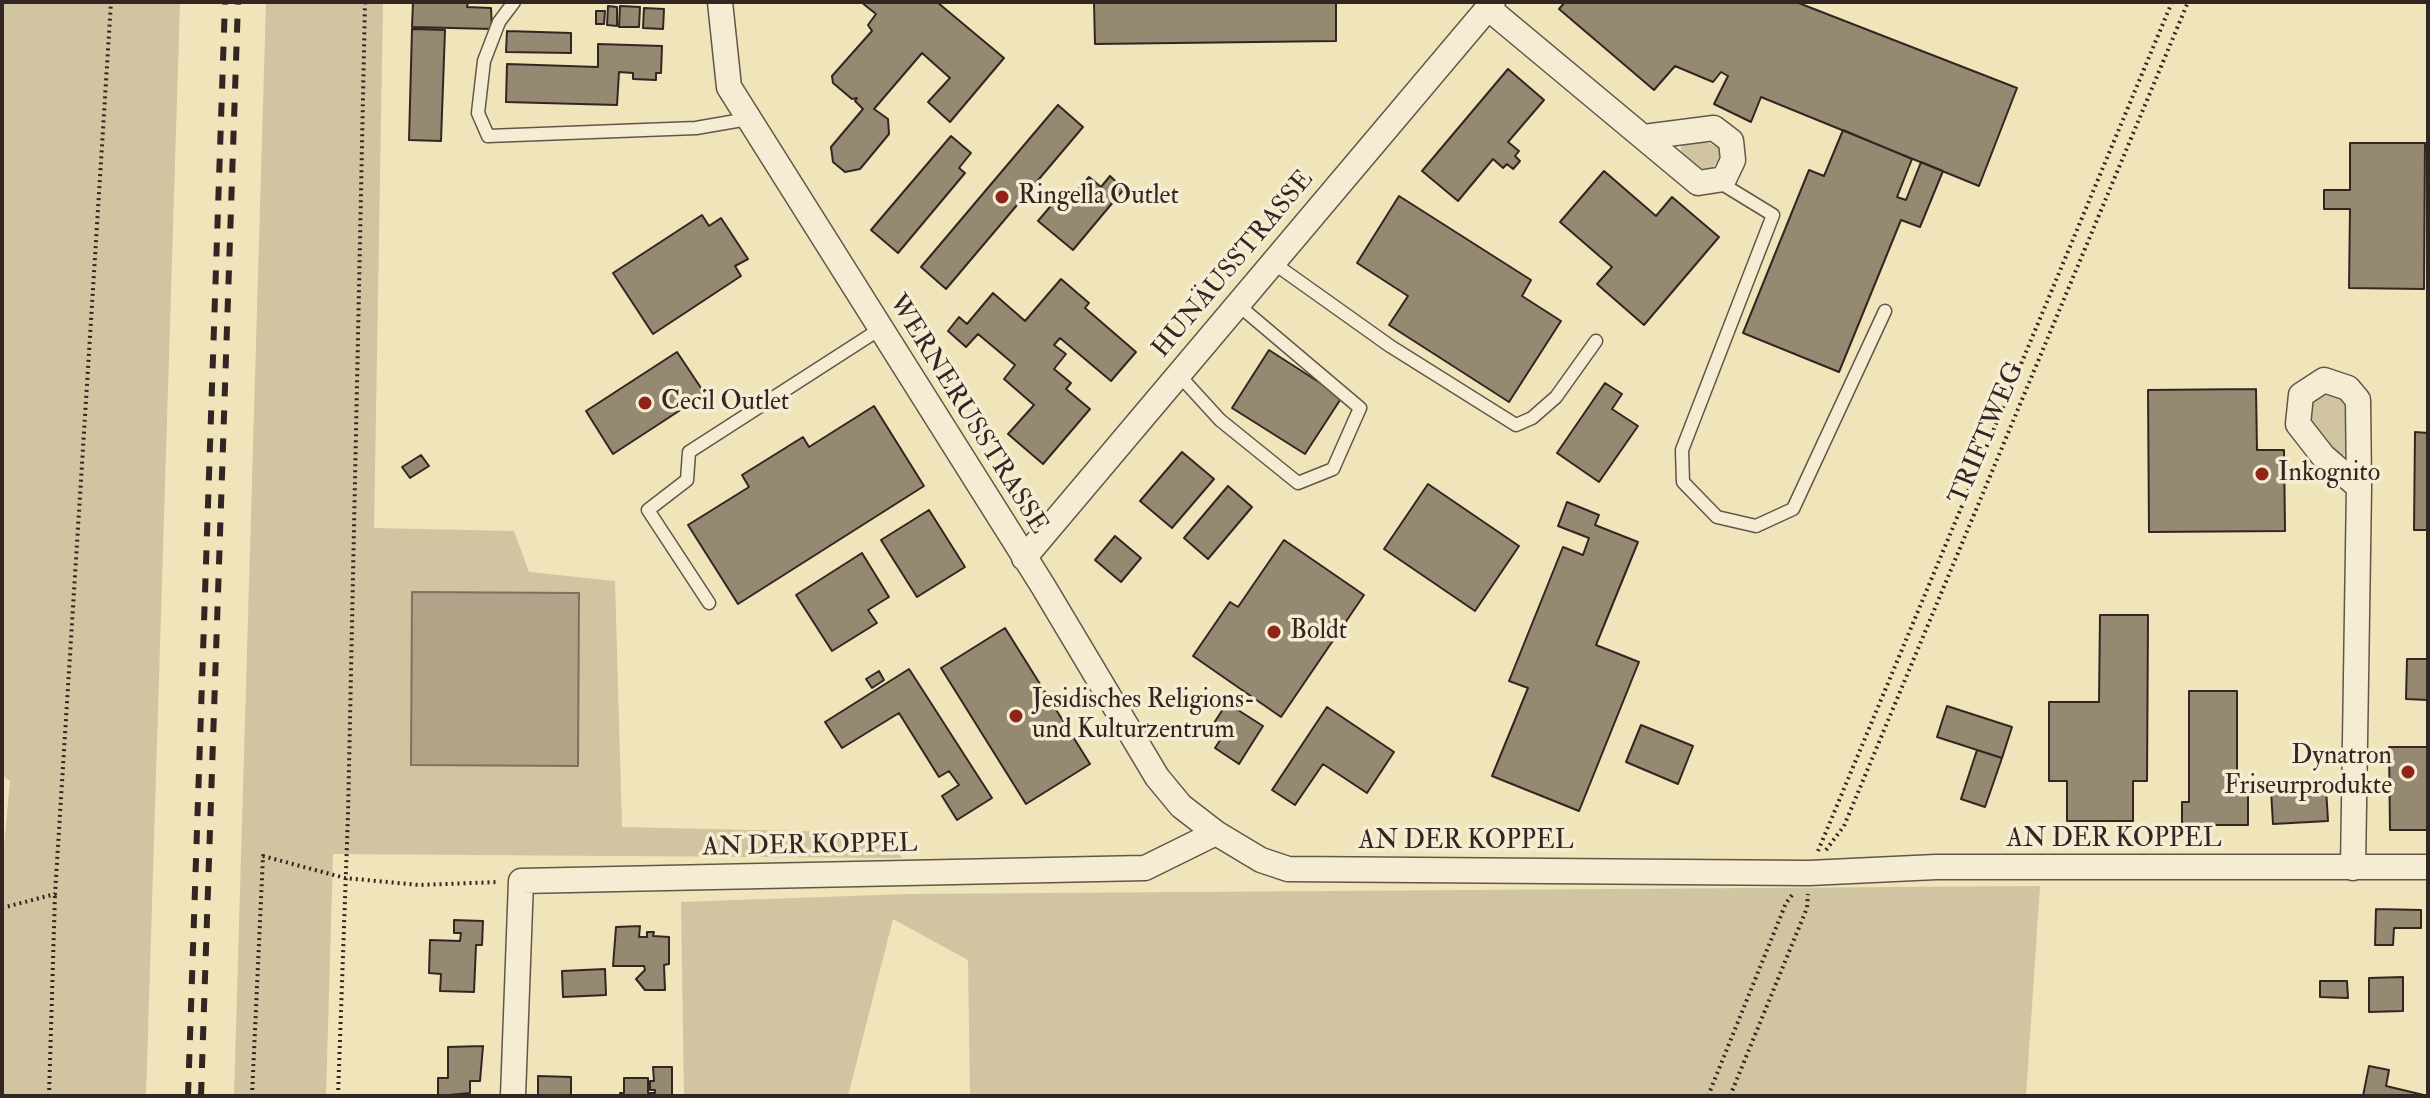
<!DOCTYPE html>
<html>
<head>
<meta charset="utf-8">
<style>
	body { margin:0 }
	#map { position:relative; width:2430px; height:1098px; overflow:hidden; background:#f0e4bb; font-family:"IM FELL Double Pica",serif }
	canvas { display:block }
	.frame { position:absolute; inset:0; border:4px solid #332622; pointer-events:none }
</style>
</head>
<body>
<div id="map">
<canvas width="2430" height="1098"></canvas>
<div class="frame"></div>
</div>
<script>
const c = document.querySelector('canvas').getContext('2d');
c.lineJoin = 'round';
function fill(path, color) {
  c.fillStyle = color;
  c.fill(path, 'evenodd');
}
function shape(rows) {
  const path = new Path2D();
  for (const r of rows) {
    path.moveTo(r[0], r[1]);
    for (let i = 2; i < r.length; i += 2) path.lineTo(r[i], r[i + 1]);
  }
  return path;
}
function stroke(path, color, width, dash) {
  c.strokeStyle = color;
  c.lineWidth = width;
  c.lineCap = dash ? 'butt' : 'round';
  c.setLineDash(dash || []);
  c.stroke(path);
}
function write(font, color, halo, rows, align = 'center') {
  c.font = font + ' "IM FELL Double Pica",serif';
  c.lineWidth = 7;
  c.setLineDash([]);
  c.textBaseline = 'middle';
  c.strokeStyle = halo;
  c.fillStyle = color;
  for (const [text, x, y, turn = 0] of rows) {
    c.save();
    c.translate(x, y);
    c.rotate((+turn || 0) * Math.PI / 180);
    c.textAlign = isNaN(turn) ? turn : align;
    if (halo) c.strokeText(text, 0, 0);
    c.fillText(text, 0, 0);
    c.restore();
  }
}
fill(shape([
	[2,2,180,2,146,1096,2,1096,2,869,10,781,2,775],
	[266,2,383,2,374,528,514,531,529,572,615,581,622,827,885,833,902,858,333,854,326,1096,234,1096],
	[1700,139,1719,148,1721,158,1710,170,1698,168,1681,153,1681,145,1688,140],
	[2330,394,2341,399,2349,409,2345,455,2339,455,2324,441,2307,416,2310,404,2319,396],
	[2040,886,2026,1096,970,1096,968,960,893,919,848,1096,684,1096,681,902,907,894]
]), '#d0c4a1');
const water = shape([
	[412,592,579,593,578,766,411,765,412,592]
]);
fill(water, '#b0a387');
stroke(water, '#7e715f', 2);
const building = shape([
	[413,2,468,2,467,7,491,8,492,29,412,27,413,2],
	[861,2,937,2,1004,58,950,122,928,102,950,78,922,53,874,109,888,119,889,134,860,169,845,172,833,162,831,147,863,109,855,101,857,98,852,99,833,83,832,76,872,31,868,25,876,14,861,2],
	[1094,2,1336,2,1336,41,1095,44,1094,2],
	[1565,2,1796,2,2017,88,1979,186,1761,97,1751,122,1714,104,1728,76,1721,72,1713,82,1675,66,1654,90,1559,9,1565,2],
	[608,6,617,7,617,26,607,25,608,6],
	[620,6,640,7,639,27,619,27,620,6],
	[644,8,664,9,663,29,643,28,644,8],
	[596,11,605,11,604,24,596,24,596,11],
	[412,29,445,30,441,141,409,140,412,29],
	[507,31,571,33,571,53,506,52,507,31],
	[598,44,662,46,661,73,656,73,656,80,633,79,633,73,619,72,617,105,506,102,507,64,598,67,598,44],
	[1508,69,1544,100,1508,142,1519,151,1515,156,1520,161,1513,169,1507,164,1503,168,1493,159,1458,201,1422,171,1508,69],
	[1058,105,1083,127,946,289,921,267,1058,105],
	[1843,130,1912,159,1897,197,1906,200,1921,162,1943,171,1920,227,1901,220,1839,372,1743,333,1809,170,1824,176,1843,130],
	[951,136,971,153,959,168,965,173,898,253,871,230,951,136],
	[2350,143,2425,143,2424,289,2349,288,2350,209,2324,209,2324,190,2350,190,2350,143],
	[1604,171,1656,216,1672,197,1719,237,1644,325,1597,284,1612,267,1560,222,1604,171],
	[1110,176,1124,189,1073,250,1038,221,1060,195,1068,201,1089,177,1101,187,1110,176],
	[1399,196,1531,280,1522,296,1561,321,1509,402,1389,325,1408,296,1357,263,1399,196],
	[702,215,709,226,721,218,748,259,735,266,741,276,653,334,613,273,702,215],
	[1061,279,1089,303,1085,308,1136,352,1111,381,1060,338,1054,345,1066,354,1054,369,1071,383,1066,389,1090,409,1043,464,1008,434,1034,405,1004,379,1015,365,978,334,966,347,948,331,959,317,967,324,993,293,1025,321,1061,279],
	[1269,350,1342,397,1305,454,1232,408,1269,350],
	[677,352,705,394,613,454,586,411,677,352],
	[1605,383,1622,394,1612,409,1638,426,1599,482,1557,453,1605,383],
	[2256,389,2257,450,2284,450,2285,531,2149,532,2148,390,2256,389],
	[874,406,924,486,738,604,688,525,749,487,742,475,803,437,809,447,874,406],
	[2415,432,2428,433,2428,530,2414,530,2415,432],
	[1182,452,1214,479,1172,528,1140,501,1182,452],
	[421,455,429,466,410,478,402,467,421,455],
	[1428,484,1519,546,1475,611,1384,549,1428,484],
	[1228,486,1252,507,1208,559,1184,538,1228,486],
	[1567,502,1599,515,1595,525,1638,542,1596,645,1639,662,1579,811,1492,776,1528,688,1509,681,1563,547,1583,555,1589,538,1558,526,1567,502],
	[929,510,965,567,917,597,881,540,929,510],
	[1115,536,1141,558,1121,582,1095,560,1115,536],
	[1284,540,1364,595,1281,717,1193,656,1230,602,1238,607,1284,540],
	[862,553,889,597,868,610,877,623,832,651,796,595,862,553],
	[2100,615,2148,615,2147,781,2133,781,2133,821,2067,821,2067,781,2049,781,2049,702,2099,702,2100,615],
	[1005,628,1090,764,1026,804,941,668,1005,628],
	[2407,659,2428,659,2428,700,2406,699,2407,659],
	[909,669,992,798,957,820,942,796,959,785,949,771,939,777,899,713,842,748,825,722,909,669],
	[879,671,884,680,872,688,866,679,879,671],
	[2189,691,2237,691,2237,785,2248,785,2248,825,2182,825,2182,802,2189,802,2189,691],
	[1227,703,1263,726,1239,764,1215,748,1226,731,1214,723,1227,703],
	[1947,706,2012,727,2002,758,1937,737,1947,706],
	[1327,707,1394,752,1367,793,1323,764,1295,805,1272,790,1327,707],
	[1641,725,1693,746,1678,784,1626,762,1641,725],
	[2389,747,2428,747,2428,830,2390,830,2389,747],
	[1977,750,2002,758,1985,807,1961,799,1977,750],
	[2326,788,2328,821,2273,824,2271,790,2326,788],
	[2376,909,2421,910,2421,928,2394,928,2393,945,2375,945,2376,909],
	[454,920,483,921,482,945,476,945,474,992,440,991,441,974,429,973,430,940,460,941,461,933,454,933,454,920],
	[640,926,639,937,647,937,647,932,654,932,653,936,669,937,669,964,664,965,665,990,645,990,636,979,645,970,644,966,613,966,616,927,640,926],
	[605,969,606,995,563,997,562,971,605,969],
	[2403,977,2403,1011,2369,1012,2369,978,2403,977],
	[2320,981,2347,981,2348,998,2320,997,2320,981],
	[483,1046,480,1081,470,1081,470,1093,438,1096,438,1078,448,1078,448,1047,483,1046],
	[2369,1066,2389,1070,2386,1086,2428,1096,2363,1096,2369,1066],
	[653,1067,672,1067,672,1096,621,1096,620,1093,624,1093,624,1078,648,1078,648,1093,655,1093,655,1090,650,1090,650,1081,654,1081,653,1067],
	[538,1076,571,1077,571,1096,538,1096,538,1076]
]);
fill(building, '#958972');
stroke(building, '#332622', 2);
const lane = shape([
	[514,2,499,22,484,61,478,113,488,136,696,128,748,119],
	[1719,182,1773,215,1682,450,1683,482,1717,517,1756,526,1793,509,1885,311],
	[1272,262,1390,346,1516,425,1532,418,1556,397,1596,341],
	[1178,374,1220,420,1298,483,1333,469,1360,408,1237,304],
	[709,603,648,510,687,480,689,452,880,329]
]);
const street = shape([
	[720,2,729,87,1043,586,1157,777,1181,806,1216,833],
	[1488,8,1698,183,1724,179,1733,160,1731,141,1714,128,1644,137],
	[1024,558,1493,2],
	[2353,868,2359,487,2358,400,2348,388,2324,380,2301,395,2298,424,2323,456,2359,487],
	[513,1096,521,881,1145,868,1216,833,1261,860,1288,869,1809,873,1936,867,2428,867]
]);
stroke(lane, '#625648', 15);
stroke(street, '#625648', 27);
stroke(shape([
	[1826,850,1844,826,2188,2],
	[1818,851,2172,2],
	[2,908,55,894,111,2],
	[49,1096,55,894],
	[252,1096,263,856,345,878,419,885,498,882],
	[338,1096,348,815,365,2],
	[1708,1096,1786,903,1792,895],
	[1730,1096,1807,908,1808,894]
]), '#332622', 4, [2, 4]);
stroke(lane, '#f5edd3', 12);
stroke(street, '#f5edd3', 24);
stroke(shape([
	[188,1096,225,2],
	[201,1096,238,2]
]), '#332622', 6, [14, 14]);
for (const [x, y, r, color] of [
	[1002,197,8,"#8f2418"],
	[645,403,8,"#8f2418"],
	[2262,474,8,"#8f2418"],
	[1274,632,8,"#8f2418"],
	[1016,716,8,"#8f2418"],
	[2408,772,8,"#8f2418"]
]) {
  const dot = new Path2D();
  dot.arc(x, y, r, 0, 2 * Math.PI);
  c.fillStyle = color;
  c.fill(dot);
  stroke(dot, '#f5edd3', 3);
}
write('26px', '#332622', '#f5edd3', [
	["Ringella Outlet",1018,197],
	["Cecil Outlet",661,403],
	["Inkognito",2278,474],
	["Boldt",1290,632],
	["Jesidisches Religions-",1032,701],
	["und Kulturzentrum",1032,731],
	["Dynatron",2392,757,"right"],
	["Friseurprodukte",2392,787,"right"]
], 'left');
write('26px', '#332622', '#f5edd3', [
	["HUNÄUSSTRASSE",1234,265,-50],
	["WERNERUSSTRASSE",967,415,58],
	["TRIFTWEG",1988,434,-67],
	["AN DER KOPPEL",2114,840],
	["AN DER KOPPEL",1466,842],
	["AN DER KOPPEL",810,847,-1]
]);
</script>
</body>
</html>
